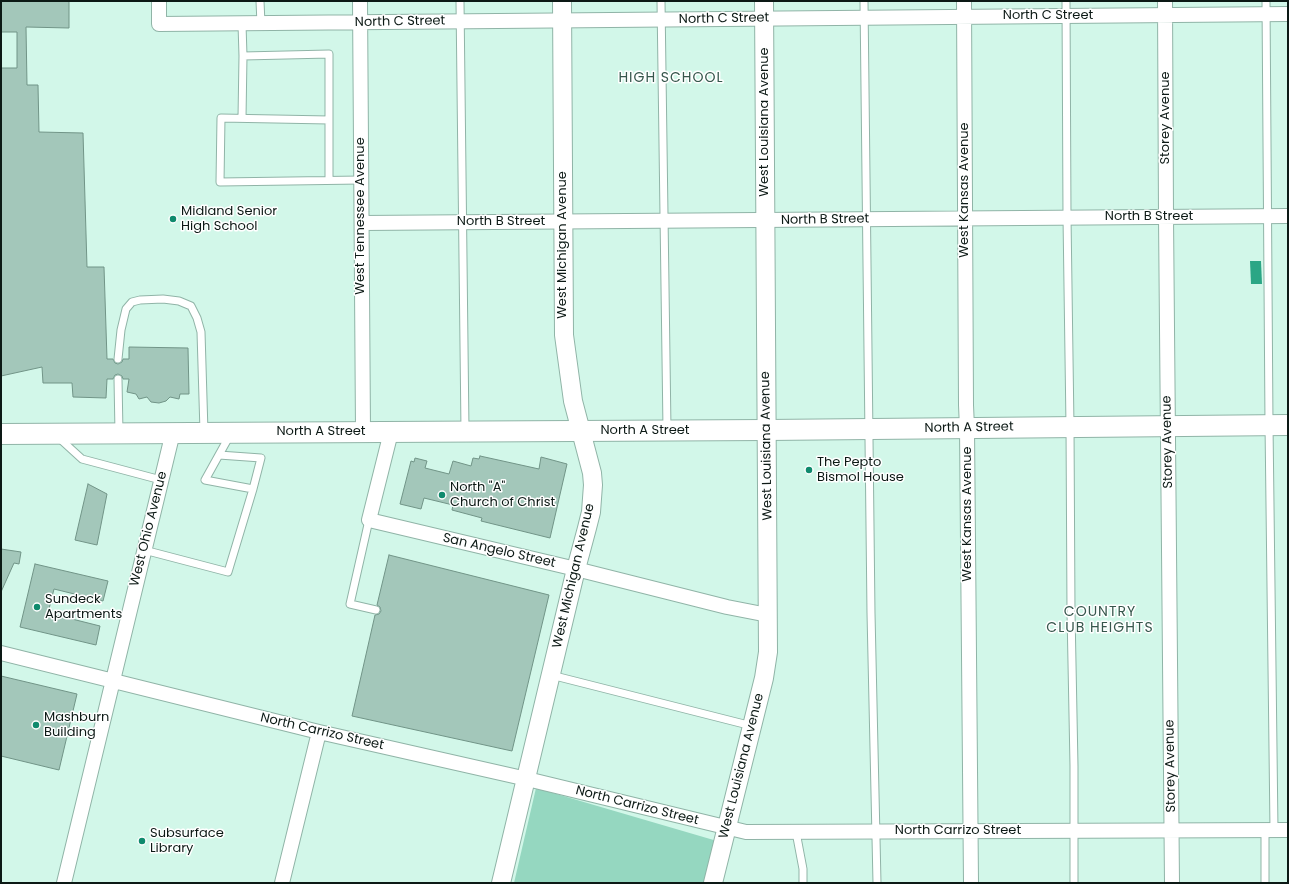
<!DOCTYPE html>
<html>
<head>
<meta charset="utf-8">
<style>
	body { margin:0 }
	#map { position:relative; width:1289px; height:884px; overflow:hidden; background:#d2f7e9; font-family:Poppins,sans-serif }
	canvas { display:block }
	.frame { position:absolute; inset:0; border:2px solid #0c1915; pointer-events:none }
</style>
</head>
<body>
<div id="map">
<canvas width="1289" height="884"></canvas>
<div class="frame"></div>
</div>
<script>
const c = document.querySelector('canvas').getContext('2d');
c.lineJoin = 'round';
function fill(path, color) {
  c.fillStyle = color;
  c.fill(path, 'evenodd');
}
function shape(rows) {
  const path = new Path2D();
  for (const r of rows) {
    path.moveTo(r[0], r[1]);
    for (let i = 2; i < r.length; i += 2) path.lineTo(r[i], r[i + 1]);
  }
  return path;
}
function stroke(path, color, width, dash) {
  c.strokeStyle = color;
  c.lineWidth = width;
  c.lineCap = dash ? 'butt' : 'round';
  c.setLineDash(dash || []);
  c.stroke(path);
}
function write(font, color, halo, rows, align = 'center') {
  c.font = font + ' Poppins,sans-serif';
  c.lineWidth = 3;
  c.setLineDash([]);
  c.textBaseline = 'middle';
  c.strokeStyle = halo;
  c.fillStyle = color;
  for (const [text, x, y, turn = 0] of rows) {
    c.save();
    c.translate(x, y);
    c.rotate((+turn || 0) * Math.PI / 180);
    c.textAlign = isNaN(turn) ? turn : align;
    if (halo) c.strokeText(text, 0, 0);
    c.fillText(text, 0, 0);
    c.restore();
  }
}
fill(shape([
	[536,788,717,841,707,883,514,883]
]), '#95d7c0');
fill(shape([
	[1250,261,1261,261,1262,284,1251,284]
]), '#2ba685');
const building = shape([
	[1,1,69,1,69,28,26,27,27,85,38,85,39,132,83,133,87,267,104,267,107,359,113,359,115,363,118,364,122,362,123,359,129,359,129,347,188,348,189,394,180,394,179,399,170,397,166,401,159,403,151,402,147,397,139,399,136,394,127,392,129,379,123,379,122,376,118,374,115,375,113,379,107,379,106,398,73,397,72,383,43,383,42,367,1,376,1,68,17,68,17,32,1,32,1,1],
	[480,456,539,469,541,457,567,464,550,538,481,521,482,518,452,510,453,505,424,498,421,509,400,504,411,461,414,462,415,458,427,461,425,468,449,474,453,461,471,466,473,458,479,459,480,456],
	[88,484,107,494,97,545,75,540,88,484],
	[1,549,21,552,19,564,14,563,1,592,1,549],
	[389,555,549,595,512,751,352,716,375,615,379,614,381,611,380,607,377,605,389,555],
	[35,564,108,581,103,601,54,589,48,613,100,626,96,645,20,627,35,564],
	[1,676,77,694,59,770,1,756,1,676]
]);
fill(building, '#a3c7ba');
stroke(building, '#719487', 1);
const service = shape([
	[260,1,261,24],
	[460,1,465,431],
	[661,1,667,429],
	[864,1,871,613,877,883],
	[1066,1,1067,217,1070,426,1071,612,1074,766,1074,883],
	[1266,1,1269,424,1274,830],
	[242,24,243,56,329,54,329,120,221,118,220,182,361,180],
	[242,118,243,56],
	[329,120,329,180],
	[118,359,121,330,126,309,132,302,140,300,163,299,179,301,191,306,197,318,201,332,204,432],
	[118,379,119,433],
	[230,435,205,480,253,489],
	[59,438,82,459,161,480],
	[369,520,350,604,376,610],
	[144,550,228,572,253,489,261,458,219,455],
	[551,675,752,726],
	[1265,830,1265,883],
	[796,832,803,869,803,883]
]);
const minor = shape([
	[159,1,159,24,1288,14],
	[360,1,363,431],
	[964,1,966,405,967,428,971,883],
	[1165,1,1166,217,1172,883],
	[362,223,1288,216],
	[391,432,369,520,576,569,727,607,768,615],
	[1,653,319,732,527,779,746,832,1288,830],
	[64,883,173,432],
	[282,883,319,732]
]);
const tertiary = shape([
	[501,883,576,569,587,528,591,512,593,485,592,473,573,401,564,335,562,1],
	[713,883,764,678,768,652,764,1]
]);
const secondary = shape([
	[1,434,767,430,1288,425]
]);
stroke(service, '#90b4a7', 9);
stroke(minor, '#90b4a7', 16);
stroke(tertiary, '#90b4a7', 20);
stroke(secondary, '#90b4a7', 22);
stroke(service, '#fff', 7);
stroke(minor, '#fff', 14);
stroke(tertiary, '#fff', 18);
stroke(secondary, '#fff', 20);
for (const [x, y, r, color] of [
	[173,219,4,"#0f8a6d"],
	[809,470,4,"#0f8a6d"],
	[442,495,4,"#0f8a6d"],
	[37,607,4,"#0f8a6d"],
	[36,725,4,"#0f8a6d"],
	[142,841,4,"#0f8a6d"]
]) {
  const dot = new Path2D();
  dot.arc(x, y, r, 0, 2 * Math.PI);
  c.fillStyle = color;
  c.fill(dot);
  stroke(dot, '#fff', 1.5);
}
write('13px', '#0c1915', '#fff', [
	["North C Street",1048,16],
	["North C Street",724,19,-1],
	["North C Street",400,22,-1],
	["Storey Avenue",1166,118,-90],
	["West Louisiana Avenue",765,122,-90],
	["West Kansas Avenue",965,190,-90],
	["West Tennessee Avenue",361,216,-90],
	["North B Street",1149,217],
	["North B Street",825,220,-1],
	["North B Street",501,222],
	["West Michigan Avenue",563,245,-90],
	["North A Street",969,428,-1],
	["North A Street",645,431],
	["North A Street",321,432],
	["Storey Avenue",1168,442,-91],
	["West Louisiana Avenue",767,446,-91],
	["West Kansas Avenue",968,514,-90],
	["West Ohio Avenue",149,529,-76],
	["San Angelo Street",499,551,13],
	["West Michigan Avenue",574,576,-77],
	["North Carrizo Street",322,732,13],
	["West Louisiana Avenue",742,766,-76],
	["Storey Avenue",1171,766,-91],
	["North Carrizo Street",637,806,14],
	["North Carrizo Street",958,831]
]);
write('13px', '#0c1915', '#fff', [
	["Midland Senior",181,212],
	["High School",181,227],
	["The Pepto",817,463],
	["Bismol House",817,478],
	["North \"A\"",450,488],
	["Church of Christ",450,503],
	["Sundeck",45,600],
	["Apartments",45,615],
	["Mashburn",44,718],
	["Building",44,733],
	["Subsurface",150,834],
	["Library",150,849]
], 'left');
c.letterSpacing = '1px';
write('14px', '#36574c', '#fff', [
	["HIGH SCHOOL",671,78],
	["COUNTRY",1100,612],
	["CLUB HEIGHTS",1100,628]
]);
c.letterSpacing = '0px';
</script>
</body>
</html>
